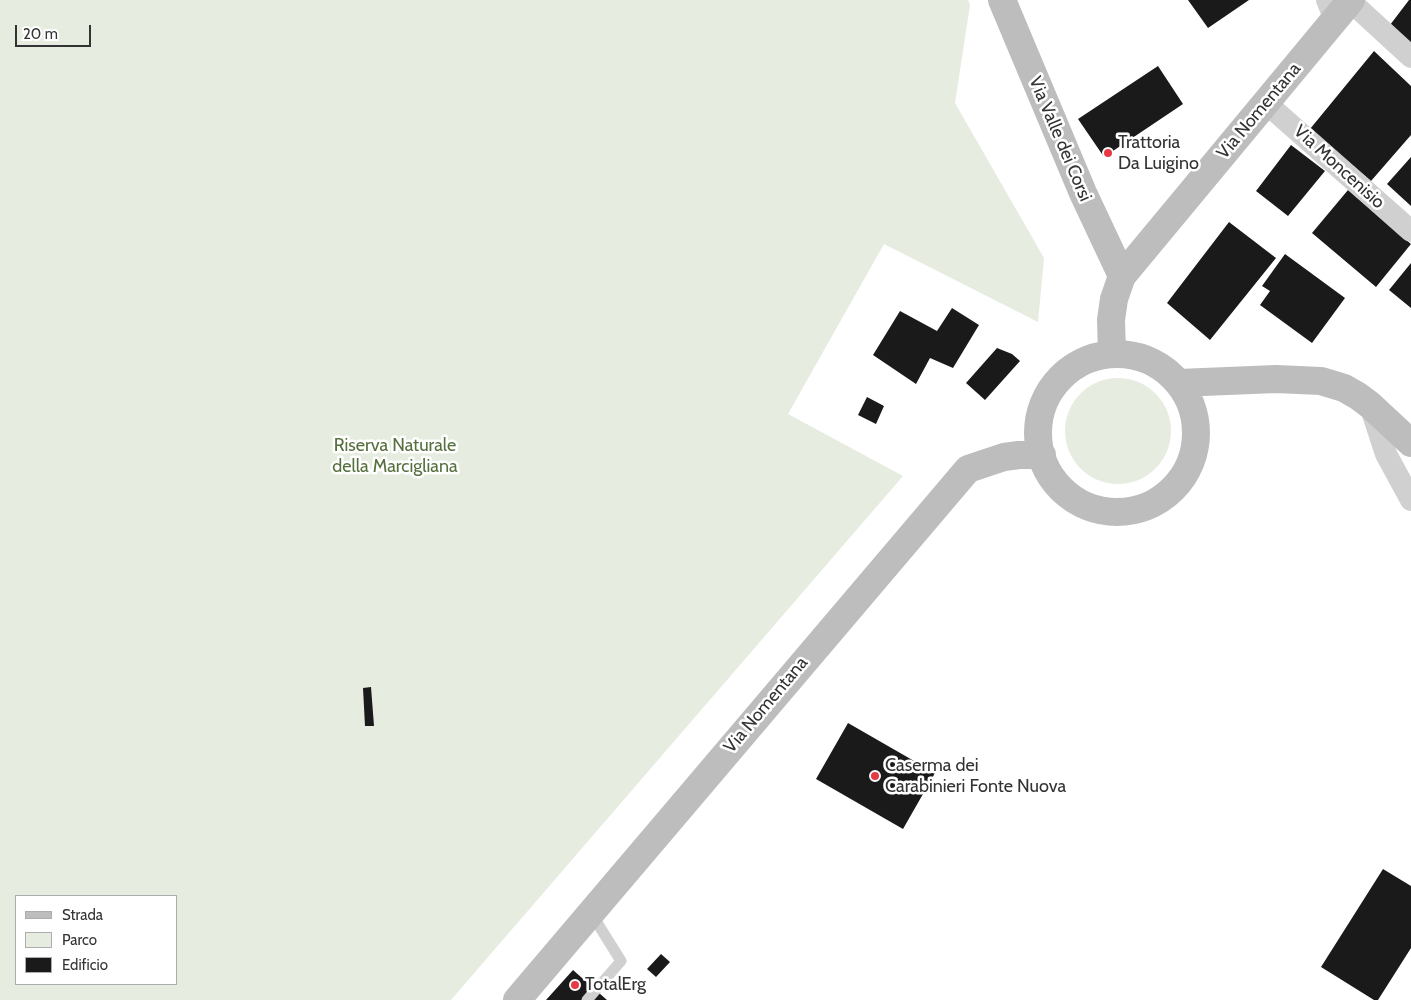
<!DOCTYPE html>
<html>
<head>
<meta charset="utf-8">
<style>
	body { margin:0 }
	#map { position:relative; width:1411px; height:1000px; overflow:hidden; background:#fff; font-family:Cabin,sans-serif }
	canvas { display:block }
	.legend { position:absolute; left:15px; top:895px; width:162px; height:90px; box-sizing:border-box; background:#fff; border:1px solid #adadad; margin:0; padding:6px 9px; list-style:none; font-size:15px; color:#333 }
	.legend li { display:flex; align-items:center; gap:10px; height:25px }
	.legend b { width:25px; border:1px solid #adadad }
	.scale { position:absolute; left:15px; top:25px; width:76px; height:22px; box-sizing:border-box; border:2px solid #333; border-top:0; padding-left:6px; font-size:15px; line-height:18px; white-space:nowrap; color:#333; -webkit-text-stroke:4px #fff; paint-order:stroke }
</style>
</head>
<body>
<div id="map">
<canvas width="1411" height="1000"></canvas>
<ul class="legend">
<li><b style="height:6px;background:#bdbdbd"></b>Strada</li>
<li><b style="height:14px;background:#e6ecdf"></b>Parco</li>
<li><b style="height:14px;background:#1a1a1a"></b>Edificio</li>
</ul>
<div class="scale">20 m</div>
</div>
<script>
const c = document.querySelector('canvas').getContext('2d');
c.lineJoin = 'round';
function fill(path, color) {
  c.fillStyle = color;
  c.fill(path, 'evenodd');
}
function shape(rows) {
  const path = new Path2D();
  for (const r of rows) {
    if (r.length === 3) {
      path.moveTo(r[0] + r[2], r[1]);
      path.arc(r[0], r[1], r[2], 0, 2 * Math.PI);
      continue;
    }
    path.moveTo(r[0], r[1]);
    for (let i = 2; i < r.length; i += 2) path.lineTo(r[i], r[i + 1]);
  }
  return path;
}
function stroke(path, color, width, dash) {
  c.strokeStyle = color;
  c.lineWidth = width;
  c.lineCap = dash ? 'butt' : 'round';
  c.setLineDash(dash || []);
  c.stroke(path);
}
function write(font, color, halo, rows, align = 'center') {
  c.font = font + ' Cabin,sans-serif';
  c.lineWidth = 5;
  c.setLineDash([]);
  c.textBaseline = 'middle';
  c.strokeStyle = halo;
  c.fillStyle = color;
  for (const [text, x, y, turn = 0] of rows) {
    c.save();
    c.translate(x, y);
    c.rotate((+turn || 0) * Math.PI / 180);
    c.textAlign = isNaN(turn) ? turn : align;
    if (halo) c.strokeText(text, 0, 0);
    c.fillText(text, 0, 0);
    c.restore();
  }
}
fill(shape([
	[0,0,968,0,970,5,955,103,1044,258,1038,322,884,244,788,414,903,476,451,1000,0,1000],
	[16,896,176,896,176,984,16,984],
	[1118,431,53]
]), '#e6ecdf');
fill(shape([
	[1188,0,1249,0,1208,28],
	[1409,0,1411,0,1411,43,1390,25],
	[1374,51,1411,86,1411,135,1371,181,1310,129],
	[1158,66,1183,104,1104,157,1078,119],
	[1291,145,1325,171,1288,216,1256,191],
	[1411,157,1411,206,1387,184],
	[1348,190,1411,244,1376,287,1312,233],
	[1229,222,1276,258,1210,340,1167,303],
	[1285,254,1345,298,1312,343,1260,305,1270,291,1262,286],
	[1411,263,1411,308,1389,290],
	[952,308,979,325,953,368,930,358,916,384,873,355,900,311,937,331],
	[997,348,1012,354,1020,361,985,400,966,383],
	[867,397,884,406,876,424,858,415],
	[371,687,374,726,365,726,363,688],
	[848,723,935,773,903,829,816,779],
	[1383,869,1411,886,1411,948,1378,1000,1374,1000,1321,967],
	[661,954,670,962,656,977,647,969],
	[573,970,607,1000,546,1000]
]), '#1a1a1a');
stroke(shape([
	[587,1000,621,961,591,913]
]), '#d0d0d0', 11);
stroke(shape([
	[1327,0,1335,20],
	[1350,1,1411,57],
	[1266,103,1411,231],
	[1370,405,1386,454,1411,500]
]), '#d0d0d0', 22);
stroke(shape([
	[1002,0,1083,193,1122,276],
	[1112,354,1111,320,1114,299,1122,276,1351,0],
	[1117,433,79],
	[1179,383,1276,379,1321,381,1344,388,1358,396,1370,405,1411,443],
	[517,1000,968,469,1004,457,1019,455,1042,455]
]), '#bdbdbd', 28);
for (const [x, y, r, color] of [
	[1108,153,5,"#e63946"],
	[875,776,5,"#e63946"],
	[575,985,5,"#e63946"]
]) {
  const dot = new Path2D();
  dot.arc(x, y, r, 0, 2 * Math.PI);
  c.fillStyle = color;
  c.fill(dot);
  stroke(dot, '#fff', 2);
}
write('18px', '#333', '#fff', [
	["Via Nomentana",1259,111,-50],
	["Via Valle dei Corsi",1060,139,67],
	["Via Moncenisio",1339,167,42],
	["Via Nomentana",766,705,-50]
]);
write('18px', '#333', '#fff', [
	["Trattoria",1118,143],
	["Da Luigino",1118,164],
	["Caserma dei",885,766],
	["Carabinieri Fonte Nuova",885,787],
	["TotalErg",585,985]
], 'left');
write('18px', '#56703f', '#fff', [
	["Riserva Naturale",395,446],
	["della Marcigliana",395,467]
]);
</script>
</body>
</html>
